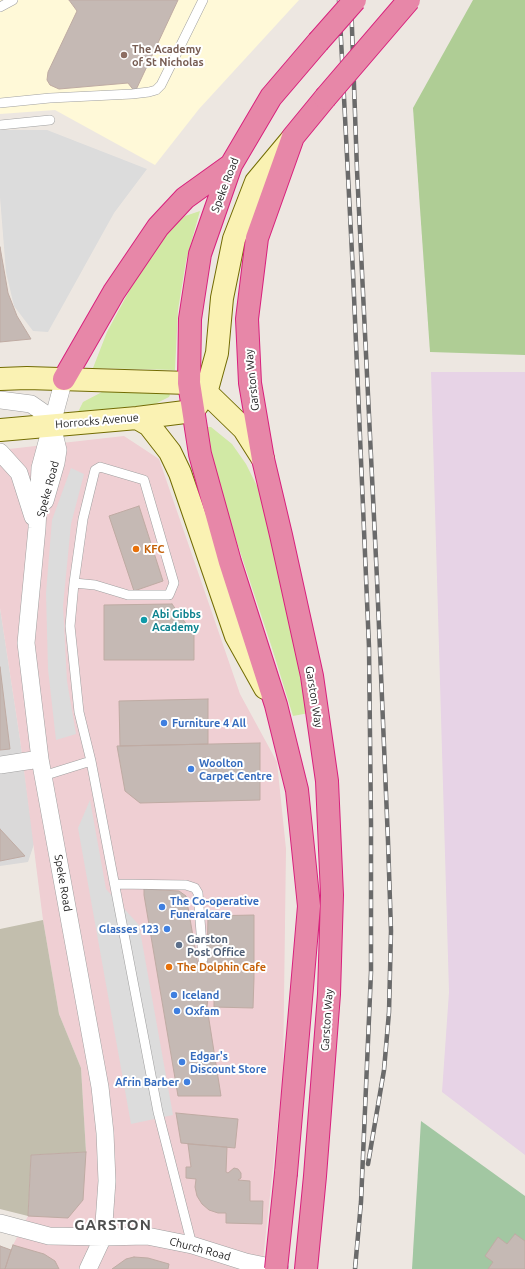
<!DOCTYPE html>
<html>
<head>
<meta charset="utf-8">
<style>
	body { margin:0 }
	canvas { display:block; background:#ede7e1 }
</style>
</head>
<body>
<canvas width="525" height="1269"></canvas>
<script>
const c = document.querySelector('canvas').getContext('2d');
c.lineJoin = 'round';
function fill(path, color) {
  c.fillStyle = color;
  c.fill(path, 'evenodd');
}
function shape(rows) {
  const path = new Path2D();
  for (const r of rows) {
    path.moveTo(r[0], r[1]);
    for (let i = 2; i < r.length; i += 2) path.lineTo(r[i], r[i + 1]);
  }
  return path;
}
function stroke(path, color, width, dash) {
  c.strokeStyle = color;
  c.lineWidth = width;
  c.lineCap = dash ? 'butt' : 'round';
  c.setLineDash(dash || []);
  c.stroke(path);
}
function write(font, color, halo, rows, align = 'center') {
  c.font = font + ' Ubuntu,sans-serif';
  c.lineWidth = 4;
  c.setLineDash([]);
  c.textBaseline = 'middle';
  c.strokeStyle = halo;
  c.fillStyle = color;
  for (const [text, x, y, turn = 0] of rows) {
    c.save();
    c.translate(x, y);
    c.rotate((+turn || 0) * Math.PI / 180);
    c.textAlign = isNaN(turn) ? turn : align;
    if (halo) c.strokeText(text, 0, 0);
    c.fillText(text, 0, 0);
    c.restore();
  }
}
fill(shape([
	[0,608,20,739,34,844,28,862,0,866]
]), '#dad9d9');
fill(shape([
	[124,436,159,459,240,694,277,762,286,849,283,1075,262,1269,4,1269,13,1245,28,1216,31,1155,86,1152,81,1068,59,1014,43,920,20,739,0,608,0,450]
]), '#efcfd3');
fill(shape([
	[431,372,525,372,525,1155,442,1092,449,992]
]), '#e7d3e6');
fill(shape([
	[0,0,299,0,199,109,155,165,55,110,0,114]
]), '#fff9d8');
fill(shape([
	[43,920,59,1014,81,1068,86,1152,31,1155,28,1216,0,1209,0,929]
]), '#c2bead');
fill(shape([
	[200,211,186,261,178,310,175,370,93,368,107,332,134,282,166,233,185,216],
	[121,389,167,392,170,395,169,397,155,404,78,412,83,402,102,392],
	[206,427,211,427,232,444,246,464,258,488,279,572,309,713,293,716,272,648,220,491,205,431]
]), '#d1e9a5');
fill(shape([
	[473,0,525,0,525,355,430,352,413,108]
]), '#afcd95');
fill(shape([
	[421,1121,525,1196,525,1269,412,1269]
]), '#a2c7a2');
fill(shape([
	[0,130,47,130,147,169,114,213,48,332,33,331,14,306,6,272,0,197],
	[71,468,84,474,71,524,63,606,67,681,76,734,56,740,48,669,46,593,52,520],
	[90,800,106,889,139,925,173,1115,131,1124,78,828]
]), '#dcdcdc');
const building = shape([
	[69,0,178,0,135,92,128,83,59,89,50,85,47,80,48,72,77,11,69,0],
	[0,247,8,293,17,316,31,339,0,342,0,247],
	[139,506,163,581,134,591,109,516,139,506],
	[172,604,194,635,194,660,104,660,104,605,172,604],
	[0,667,10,749,0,750,0,667],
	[208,699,208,744,120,746,119,701,208,699],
	[260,743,260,800,140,803,125,791,117,746,260,743],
	[0,829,25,856,0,861,0,829],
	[144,889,179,891,186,896,198,965,207,965,208,916,254,915,254,978,253,1008,214,1007,214,998,208,997,207,1007,221,1096,178,1096,144,895,144,889],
	[176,1113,238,1119,235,1148,181,1143,176,1113],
	[188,1144,227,1147,226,1172,228,1173,234,1168,238,1169,241,1173,241,1178,238,1180,250,1181,250,1201,263,1201,262,1224,226,1223,226,1213,218,1213,209,1210,202,1204,197,1196,195,1187,196,1179,186,1178,186,1167,191,1167,188,1144],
	[86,1152,83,1200,68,1218,28,1216,31,1155,86,1152],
	[515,1234,525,1241,525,1269,488,1269,493,1262,485,1256,498,1237,507,1244,515,1234],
	[13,1245,44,1254,55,1261,59,1269,5,1269,13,1245],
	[0,1246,11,1250,5,1269,0,1269,0,1246],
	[134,1257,148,1258,169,1264,168,1269,112,1269,126,1259,134,1257]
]);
fill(building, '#c5b9b4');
stroke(building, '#bfaba3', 1);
const lane = shape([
	[0,7,13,0],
	[0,103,50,98,132,94,149,92,156,90,161,85,203,0],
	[0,125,50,120],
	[91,761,158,1112,192,1245],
	[43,776,91,761,79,712,70,626,74,583,83,519,95,470,100,467,144,480,174,583,169,595,128,595,95,585,74,583],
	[115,884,186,885,195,888,198,893,203,959]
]);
const street = shape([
	[64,379,40,468,37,528,26,643,40,759,100,1087,105,1133,107,1181,103,1237,88,1269],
	[0,400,31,404,44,413,52,425,58,450,56,463,45,501],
	[0,452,19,473,33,517],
	[0,765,40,759],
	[0,1223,49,1236,103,1237,147,1236,192,1245,246,1262,280,1269]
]);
const secondary = shape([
	[0,379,27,378,189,383,211,397,244,429,263,459],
	[137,418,149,425,170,452,180,473,236,636,265,688],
	[0,430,137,418,193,411,206,393,217,353,222,298,234,239,256,182,291,140]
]);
const highway = shape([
	[64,379,114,292,158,227,185,198,231,165],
	[286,1173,309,906,297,790,276,705,230,562,200,454,189,383,190,319,200,254,231,165,271,97,318,42],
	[306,1269,315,1176,329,994,332,895,327,781,312,676,281,535,263,459,250,383,247,319,257,238,293,137,325,98]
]);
stroke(lane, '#a0a0a0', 10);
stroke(street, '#a0a0a0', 18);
stroke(secondary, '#726c03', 24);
stroke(highway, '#d8217d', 24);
stroke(lane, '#fff', 9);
stroke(street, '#fff', 17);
stroke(secondary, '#faf2b3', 22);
stroke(highway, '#e787a8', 22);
const rail = shape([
	[339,0,353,273,369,647,371,824,371,972,361,1202,355,1269],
	[351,0,357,170,377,579,388,841,391,931,389,1012,384,1070,368,1164]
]);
stroke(rail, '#6a6a6a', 4.5);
stroke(rail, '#fff', 3, [9]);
const highwayBridge = shape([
	[318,42,355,0],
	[325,98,409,0],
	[276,1269,286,1173]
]);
stroke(highwayBridge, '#d8217d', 24, []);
stroke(highwayBridge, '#e787a8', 22);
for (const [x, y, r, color] of [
	[124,55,4,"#8d6e63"],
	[136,549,4,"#e8710a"],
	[144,620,4,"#0f9aa8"],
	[164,723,4,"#3f7fe0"],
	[191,769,4,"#3f7fe0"],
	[162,907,4,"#3f7fe0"],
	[167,929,4,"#3f7fe0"],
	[179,945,4,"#5c6f8a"],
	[169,967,4,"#e8710a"],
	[174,995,4,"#3f7fe0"],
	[177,1011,4,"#3f7fe0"],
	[182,1062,4,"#3f7fe0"],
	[187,1082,4,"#3f7fe0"]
]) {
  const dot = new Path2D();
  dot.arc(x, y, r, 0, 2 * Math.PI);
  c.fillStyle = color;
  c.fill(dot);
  stroke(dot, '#fff', 1.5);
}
write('bold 11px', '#785e54', '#fff', [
	["The Academy",132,49],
	["of St Nicholas",132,62]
], 'left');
write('11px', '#1c1c1c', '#fff', [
	["Speke Road",225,185,-69],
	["Garston Way",252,380,-96],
	["Horrocks Avenue",97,421,-5],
	["Speke Road",48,489,-75],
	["Garston Way",314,697,81],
	["Speke Road",63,883,80],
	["Garston Way",327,1020,-86],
	["Church Road",200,1249,15]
]);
write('bold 11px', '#c56008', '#fff', [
	["KFC",144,549],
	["The Dolphin Cafe",177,967]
], 'left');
write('bold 11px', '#0d838f', '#fff', [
	["Abi Gibbs",152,614],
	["Academy",152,627]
], 'left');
write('bold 11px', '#366cbe', '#fff', [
	["Furniture 4 All",172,723],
	["Woolton",199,763],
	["Carpet Centre",199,776],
	["The Co-operative",170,901],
	["Funeralcare",170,914],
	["Glasses 123",159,929,"right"],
	["Iceland",182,995],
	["Oxfam",185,1011],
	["Edgar's",190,1056],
	["Discount Store",190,1069],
	["Afrin Barber",179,1082,"right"]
], 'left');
write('bold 11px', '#4e5e75', '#fff', [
	["Garston",187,939],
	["Post Office",187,952]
], 'left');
c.letterSpacing = '1px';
write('bold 15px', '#4f4f4f', '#fff', [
	["GARSTON",113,1225]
]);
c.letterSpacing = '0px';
</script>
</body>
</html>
